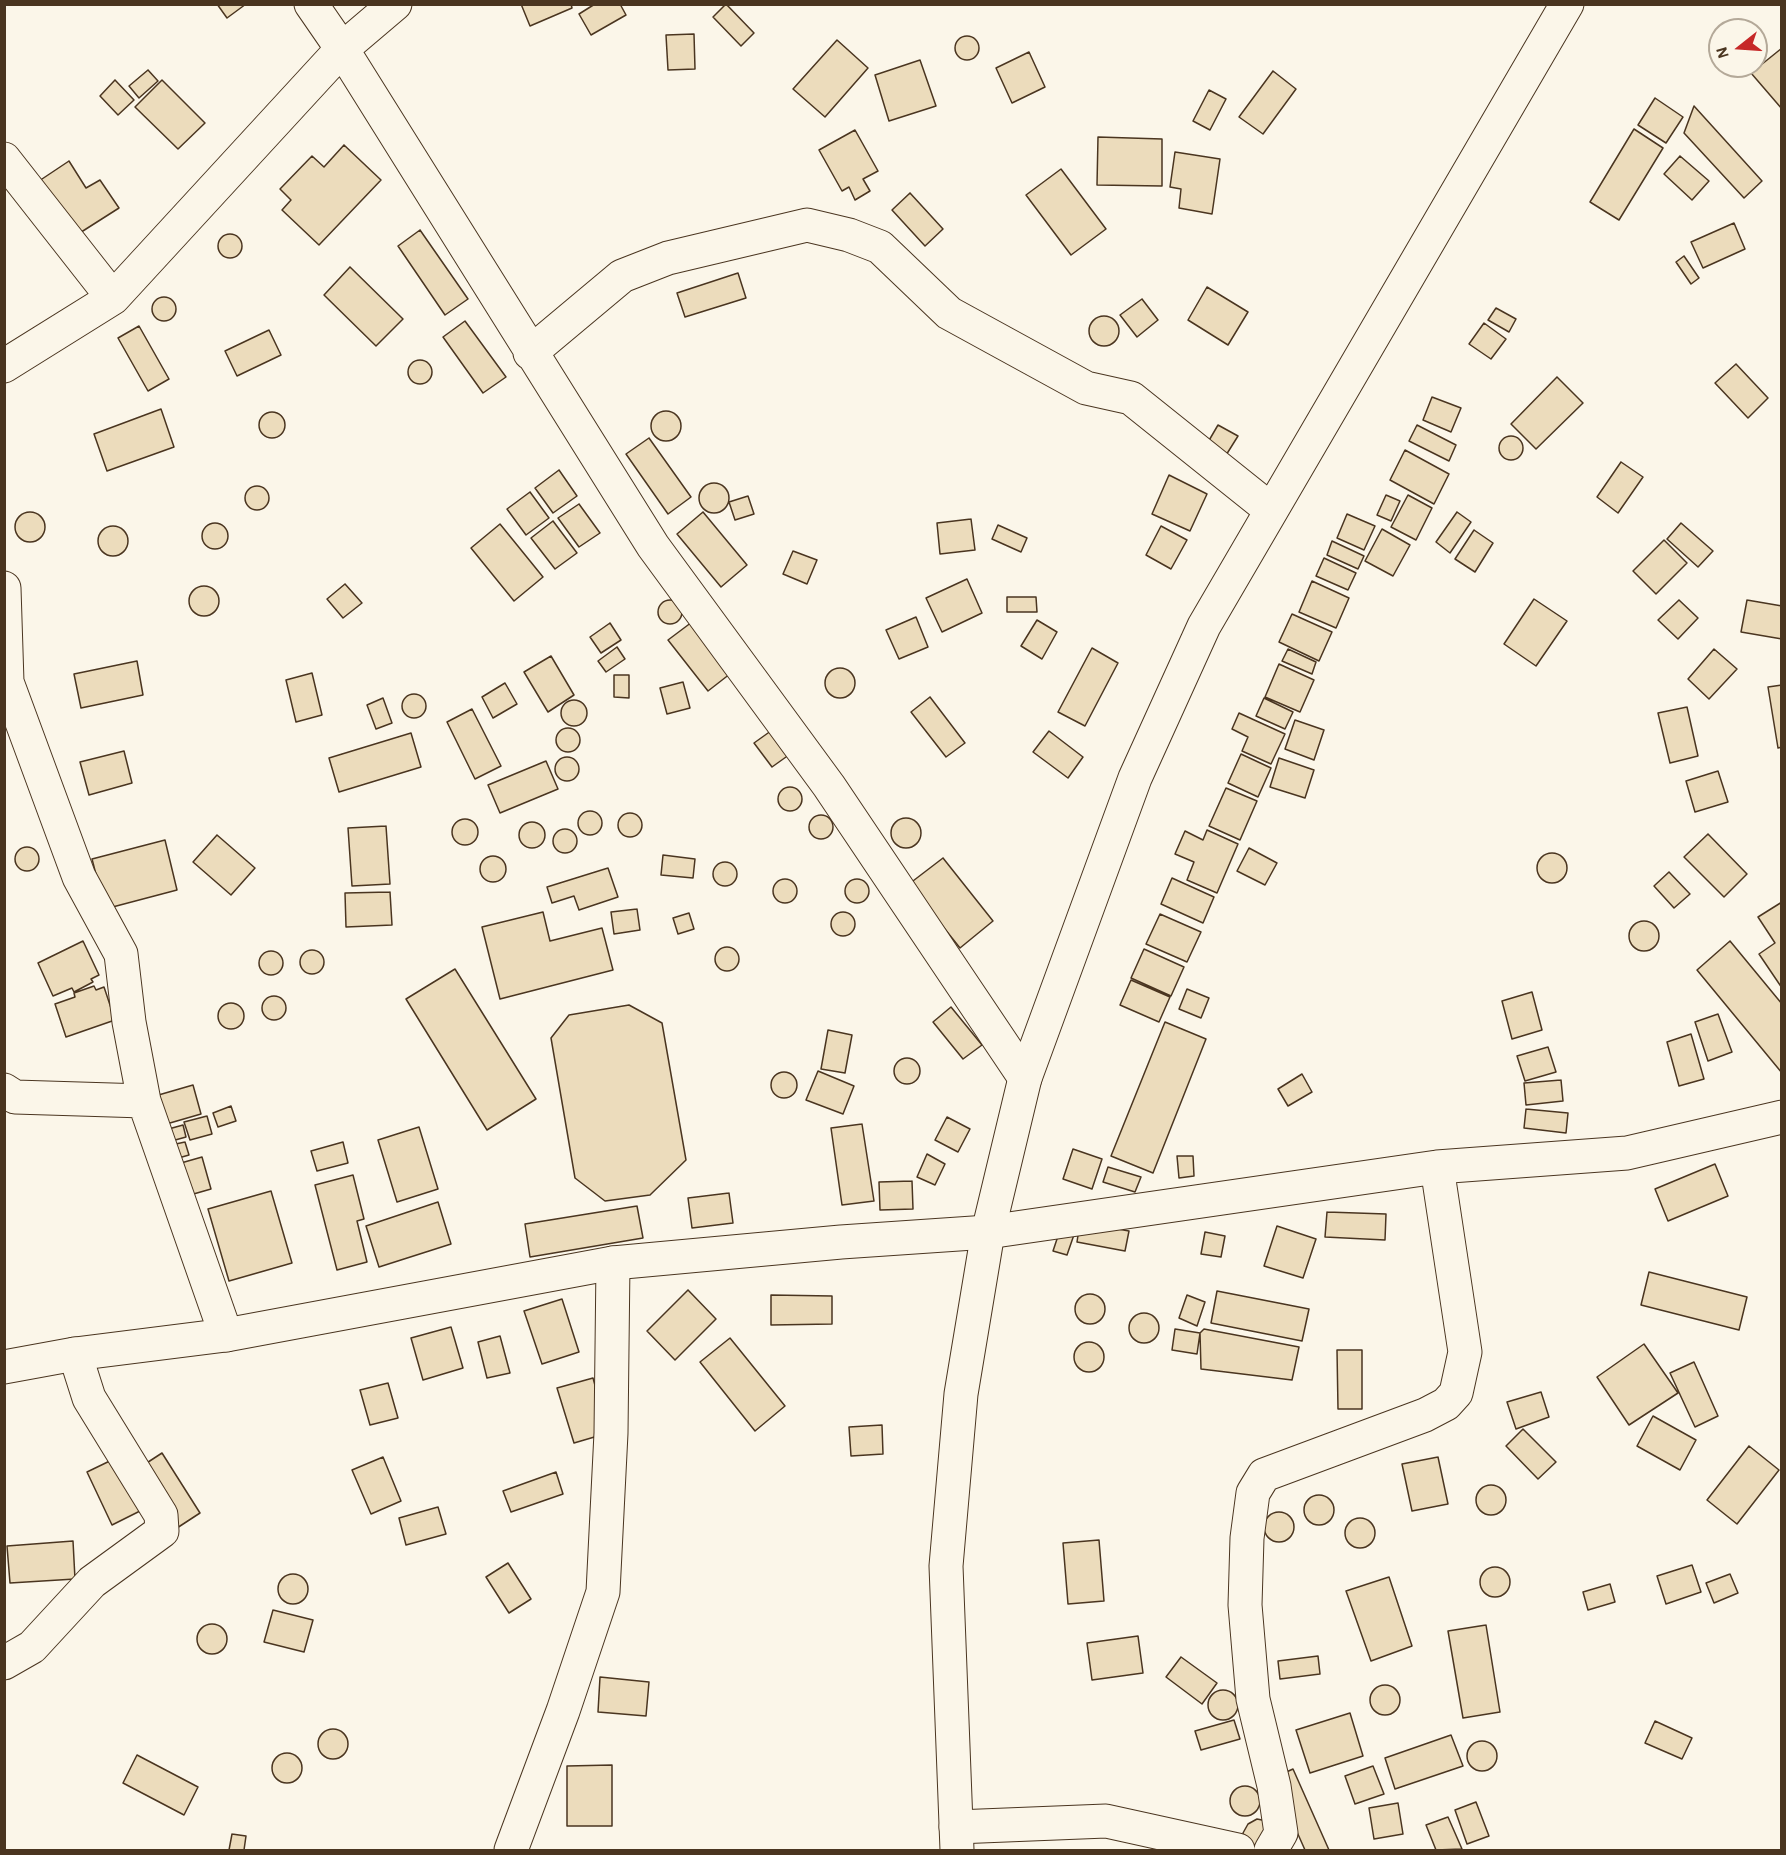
<!DOCTYPE html>
<html>
<head>
<meta charset="utf-8">
<style>
	body { margin:0 }
	#map { position:relative; width:1786px; height:1855px; overflow:hidden; background:#fbf6e9; font-family:"Alegreya Sans",sans-serif }
	canvas { display:block }
	.frame { position:absolute; inset:0; border:6px solid #4a3520; pointer-events:none }
	.north { position:absolute; left:1708px; top:18px; width:60px; height:60px; box-sizing:border-box; background:#fbf6e9; border:2px solid #b4a999; border-radius:50%; rotate:253deg; font-size:16px; font-weight:700; line-height:24px; text-align:center; color:#4a3520 }
	.north::after { content:''; display:block; margin:auto; width:21px; height:27px; background:#c62828; clip-path:polygon(50% 0,100% 100%,50% 72%,0 100%) }
</style>
</head>
<body>
<div id="map">
<canvas width="1786" height="1855"></canvas>
<div class="frame"></div>
<div class="north">N</div>
</div>
<script>
const c = document.querySelector('canvas').getContext('2d');
c.lineJoin = 'round';
function fill(path, color) {
  c.fillStyle = color;
  c.fill(path, 'evenodd');
}
function shape(rows) {
  const path = new Path2D();
  for (const r of rows) {
    if (r.length === 3) {
      path.moveTo(r[0] + r[2], r[1]);
      path.arc(r[0], r[1], r[2], 0, 2 * Math.PI);
      continue;
    }
    path.moveTo(r[0], r[1]);
    for (let i = 2; i < r.length; i += 2) path.lineTo(r[i], r[i + 1]);
  }
  return path;
}
function stroke(path, color, width, dash) {
  c.strokeStyle = color;
  c.lineWidth = width;
  c.lineCap = dash ? 'butt' : 'round';
  c.setLineDash(dash || []);
  c.stroke(path);
}
const building = shape([
	[217,4,246,4,227,18,217,4],
	[521,4,571,4,572,8,530,26,521,4],
	[595,4,620,4,626,15,591,35,579,14,595,4],
	[726,4,754,33,741,46,713,17,726,4],
	[694,34,695,69,668,70,666,35,694,34],
	[967,48,12],
	[837,40,868,68,825,117,793,89,837,40],
	[1782,48,1782,109,1751,73,1782,48],
	[1029,52,1045,87,1012,103,996,68,1029,52],
	[920,60,936,106,889,121,875,75,920,60],
	[148,70,158,81,139,98,129,86,148,70],
	[1273,71,1296,89,1263,134,1239,117,1273,71],
	[115,80,134,100,118,115,100,96,115,80],
	[162,80,205,123,178,149,135,107,162,80],
	[1209,90,1226,99,1210,130,1193,121,1209,90],
	[1655,98,1683,117,1666,143,1638,125,1655,98],
	[1694,106,1762,181,1744,198,1684,133,1694,106],
	[1634,129,1663,148,1619,220,1590,202,1634,129],
	[855,130,878,171,863,179,870,191,855,200,849,187,842,191,819,150,855,130],
	[1098,137,1162,139,1162,186,1097,185,1098,137],
	[344,145,381,180,319,245,282,210,291,200,280,189,312,156,324,167,344,145],
	[1175,152,1220,159,1212,214,1179,208,1181,189,1170,187,1175,152],
	[1680,156,1709,181,1692,200,1664,174,1680,156],
	[69,161,86,188,100,180,119,208,75,236,39,181,69,161],
	[1061,169,1106,229,1071,255,1026,195,1061,169],
	[910,193,943,229,925,246,892,210,910,193],
	[1734,223,1745,249,1703,268,1691,242,1734,223],
	[420,230,468,299,445,315,398,246,420,230],
	[230,246,12],
	[1684,256,1699,278,1691,284,1676,262,1684,256],
	[350,267,403,319,376,346,324,295,350,267],
	[738,273,746,298,685,317,677,293,738,273],
	[1207,287,1248,312,1228,345,1188,320,1207,287],
	[164,309,12],
	[1142,299,1158,320,1137,337,1120,315,1142,299],
	[1496,308,1516,319,1509,332,1488,320,1496,308],
	[1104,331,15],
	[465,321,506,377,483,393,443,337,465,321],
	[1484,323,1506,339,1491,359,1469,344,1484,323],
	[139,326,169,379,148,391,118,338,139,326],
	[269,330,281,355,237,376,225,351,269,330],
	[420,372,12],
	[1736,364,1768,398,1748,418,1715,383,1736,364],
	[1557,377,1583,403,1536,449,1511,424,1557,377],
	[1432,397,1461,408,1451,432,1423,420,1432,397],
	[161,409,174,447,107,471,94,434,161,409],
	[666,426,15],
	[272,425,13],
	[1218,425,1238,436,1223,460,1204,449,1218,425],
	[1417,425,1456,445,1449,461,1409,441,1417,425],
	[1511,448,12],
	[649,438,691,497,668,514,626,454,649,438],
	[1405,450,1449,474,1434,504,1390,480,1405,450],
	[1621,462,1643,477,1618,513,1597,497,1621,462],
	[559,470,577,496,553,513,535,488,559,470],
	[1169,475,1207,494,1190,531,1152,514,1169,475],
	[714,498,15],
	[257,498,12],
	[530,492,549,518,526,535,507,509,530,492],
	[1386,495,1400,501,1391,521,1377,515,1386,495],
	[1408,495,1432,508,1416,540,1391,527,1408,495],
	[748,496,754,514,735,520,729,502,748,496],
	[579,504,600,533,579,547,558,518,579,504],
	[30,527,15],
	[703,512,747,565,721,587,677,534,703,512],
	[1457,512,1471,522,1450,553,1436,542,1457,512],
	[1347,514,1375,526,1364,550,1337,538,1347,514],
	[971,519,975,550,940,554,937,523,971,519],
	[553,521,577,553,555,569,531,538,553,521],
	[1681,523,1713,551,1698,567,1667,539,1681,523],
	[215,536,13],
	[500,524,543,577,514,601,471,548,500,524],
	[998,525,1027,538,1021,552,992,539,998,525],
	[113,541,15],
	[1161,526,1187,540,1171,569,1146,555,1161,526],
	[1382,529,1410,545,1393,576,1365,561,1382,529],
	[1474,530,1493,543,1475,572,1455,559,1474,530],
	[1664,540,1687,563,1656,594,1633,571,1664,540],
	[1332,541,1364,556,1358,569,1327,555,1332,541],
	[793,551,817,560,807,584,783,574,793,551],
	[1324,558,1356,573,1348,590,1316,576,1324,558],
	[967,579,982,613,942,632,926,598,967,579],
	[1312,581,1349,598,1336,628,1299,612,1312,581],
	[345,584,362,603,343,618,327,599,345,584],
	[204,601,15],
	[1007,597,1036,597,1037,612,1007,612,1007,597],
	[1534,599,1567,621,1536,666,1504,644,1534,599],
	[670,612,12],
	[1679,600,1698,618,1678,639,1658,620,1679,600],
	[1747,600,1782,606,1782,639,1741,632,1747,600],
	[1292,614,1332,632,1319,661,1279,642,1292,614],
	[916,617,928,647,899,659,886,630,916,617],
	[696,619,735,670,708,691,668,640,696,619],
	[1037,620,1057,632,1042,659,1021,646,1037,620],
	[610,623,621,640,601,653,590,637,610,623],
	[617,647,625,659,606,672,598,661,617,647],
	[1092,648,1118,663,1085,726,1058,712,1092,648],
	[1288,649,1316,662,1312,674,1282,661,1288,649],
	[1714,649,1737,669,1709,699,1688,679,1714,649],
	[551,656,574,695,548,712,524,672,551,656],
	[137,661,143,695,81,708,74,674,137,661],
	[1279,664,1314,680,1300,712,1265,697,1279,664],
	[840,683,15],
	[312,673,322,715,296,722,286,680,312,673],
	[614,675,629,675,629,698,614,697,614,675],
	[683,682,690,708,667,714,660,688,683,682],
	[505,683,517,704,493,718,482,697,505,683],
	[1782,685,1782,747,1778,748,1768,687,1782,685],
	[414,706,12],
	[930,697,965,743,946,757,911,712,930,697],
	[383,698,392,723,376,729,367,705,383,698],
	[1264,698,1293,712,1285,729,1256,716,1264,698],
	[574,713,13],
	[1687,707,1698,756,1670,763,1658,713,1687,707],
	[472,709,501,766,475,779,447,722,472,709],
	[1239,713,1285,734,1271,764,1242,751,1248,737,1232,729,1239,713],
	[1295,720,1324,730,1314,760,1285,749,1295,720],
	[568,740,12],
	[775,728,793,752,772,767,754,743,775,728],
	[1049,731,1083,757,1068,778,1033,752,1049,731],
	[411,733,421,767,339,792,329,758,411,733],
	[124,751,132,783,89,795,80,762,124,751],
	[1241,754,1271,768,1258,797,1228,783,1241,754],
	[567,769,12],
	[1279,758,1314,770,1305,798,1270,787,1279,758],
	[546,761,558,789,500,813,488,785,546,761],
	[1718,771,1728,802,1695,812,1686,781,1718,771],
	[790,799,12],
	[1226,788,1257,801,1240,840,1209,826,1226,788],
	[590,823,12],
	[630,825,12],
	[821,827,12],
	[906,833,15],
	[465,832,13],
	[532,835,13],
	[386,826,390,884,352,886,348,828,386,826],
	[565,841,12],
	[1207,830,1238,844,1217,893,1187,880,1194,862,1175,854,1185,831,1203,840,1207,830],
	[1708,834,1747,874,1724,897,1684,857,1708,834],
	[217,835,255,868,231,895,193,862,217,835],
	[165,840,177,890,105,909,92,859,165,840],
	[27,859,12],
	[1249,848,1277,863,1265,885,1237,871,1249,848],
	[1552,868,15],
	[663,855,695,859,693,878,661,875,663,855],
	[493,869,13],
	[943,858,993,921,960,948,909,884,943,858],
	[725,874,12],
	[608,868,618,897,579,910,574,896,552,903,547,887,608,868],
	[1669,872,1690,894,1674,908,1654,886,1669,872],
	[1172,878,1214,897,1203,923,1161,904,1172,878],
	[857,891,12],
	[785,891,12],
	[390,892,392,925,346,927,345,893,390,892],
	[1782,902,1782,988,1759,954,1775,943,1758,917,1782,902],
	[637,909,640,930,614,934,611,912,637,909],
	[843,924,12],
	[543,912,550,941,602,928,613,970,500,999,482,927,543,912],
	[689,913,694,929,678,934,673,918,689,913],
	[1160,914,1201,932,1187,962,1146,944,1160,914],
	[1644,936,15],
	[83,941,99,975,91,979,93,982,74,992,72,988,53,996,38,963,83,941],
	[1730,941,1782,1004,1782,1073,1697,970,1730,941],
	[727,959,12],
	[1144,949,1184,967,1171,996,1131,978,1144,949],
	[312,962,12],
	[271,963,12],
	[455,969,536,1099,487,1130,406,999,455,969],
	[1131,980,1170,997,1159,1022,1120,1005,1131,980],
	[94,986,96,990,104,987,115,1020,66,1037,55,1004,75,997,74,993,94,986],
	[1187,989,1209,998,1201,1018,1179,1009,1187,989],
	[1532,992,1542,1030,1512,1039,1502,1001,1532,992],
	[274,1008,12],
	[231,1016,13],
	[629,1005,662,1023,686,1160,650,1195,605,1201,575,1178,551,1038,569,1015,629,1005],
	[951,1007,982,1045,963,1059,933,1022,951,1007],
	[1718,1014,1732,1052,1708,1061,1695,1022,1718,1014],
	[1165,1022,1206,1039,1153,1173,1111,1156,1165,1022],
	[828,1030,852,1035,845,1073,821,1069,828,1030],
	[1691,1034,1704,1079,1679,1086,1667,1042,1691,1034],
	[1548,1047,1556,1072,1525,1081,1517,1056,1548,1047],
	[907,1071,13],
	[818,1071,854,1086,843,1114,806,1100,818,1071],
	[784,1085,13],
	[1302,1074,1312,1092,1288,1106,1278,1089,1302,1074],
	[1561,1080,1563,1101,1526,1105,1524,1083,1561,1080],
	[193,1085,201,1114,163,1125,155,1096,193,1085],
	[231,1106,236,1121,218,1127,213,1113,231,1106],
	[1526,1109,1568,1113,1566,1133,1524,1128,1526,1109],
	[207,1116,212,1134,190,1140,184,1122,207,1116],
	[947,1117,970,1129,958,1152,935,1140,947,1117],
	[862,1124,874,1201,842,1205,831,1128,862,1124],
	[183,1125,186,1137,168,1142,165,1130,183,1125],
	[419,1127,438,1189,397,1202,378,1140,419,1127],
	[185,1142,189,1155,175,1159,171,1145,185,1142],
	[343,1142,348,1163,317,1171,311,1151,343,1142],
	[1073,1149,1102,1159,1092,1189,1063,1179,1073,1149],
	[927,1154,945,1164,935,1185,917,1177,927,1154],
	[1177,1156,1193,1156,1194,1176,1179,1178,1177,1156],
	[202,1157,211,1189,183,1197,174,1165,202,1157],
	[1715,1164,1728,1196,1668,1221,1655,1189,1715,1164],
	[1108,1167,1141,1177,1135,1192,1103,1182,1108,1167],
	[353,1175,364,1219,357,1221,367,1262,337,1270,315,1185,353,1175],
	[912,1181,913,1209,880,1210,879,1182,912,1181],
	[271,1191,292,1263,229,1281,208,1209,271,1191],
	[729,1193,733,1223,692,1228,688,1198,729,1193],
	[438,1202,451,1244,379,1267,366,1226,438,1202],
	[637,1206,643,1238,530,1257,525,1224,637,1206],
	[1327,1212,1386,1214,1385,1240,1325,1237,1327,1212],
	[1063,1221,1077,1226,1067,1255,1053,1251,1063,1221],
	[1080,1222,1129,1231,1125,1251,1077,1242,1080,1222],
	[1277,1226,1316,1239,1303,1278,1264,1266,1277,1226],
	[1205,1232,1225,1236,1221,1257,1201,1254,1205,1232],
	[1649,1272,1747,1297,1739,1330,1641,1305,1649,1272],
	[688,1290,716,1319,675,1360,647,1331,688,1290],
	[1217,1291,1309,1309,1302,1341,1211,1323,1217,1291],
	[1090,1309,15],
	[771,1295,832,1296,832,1324,771,1325,771,1295],
	[1187,1295,1205,1302,1197,1326,1179,1318,1187,1295],
	[562,1299,579,1352,542,1364,524,1311,562,1299],
	[1144,1328,15],
	[451,1327,463,1368,423,1380,411,1338,451,1327],
	[1175,1329,1200,1333,1197,1354,1172,1350,1175,1329],
	[1204,1329,1299,1347,1292,1380,1201,1369,1200,1333,1204,1329],
	[500,1336,510,1373,487,1378,478,1342,500,1336],
	[730,1338,785,1406,755,1431,700,1362,730,1338],
	[1089,1357,15],
	[1644,1344,1678,1393,1629,1425,1597,1377,1644,1344],
	[1337,1350,1362,1350,1362,1409,1338,1409,1337,1350],
	[1694,1362,1718,1416,1695,1427,1670,1373,1694,1362],
	[593,1378,608,1433,574,1443,557,1388,593,1378],
	[388,1383,398,1418,370,1425,360,1390,388,1383],
	[1541,1392,1549,1417,1516,1429,1507,1402,1541,1392],
	[1653,1416,1696,1440,1680,1470,1637,1446,1653,1416],
	[882,1425,883,1454,851,1456,849,1427,882,1425],
	[1523,1429,1556,1462,1538,1479,1506,1446,1523,1429],
	[1749,1446,1779,1470,1737,1524,1707,1500,1749,1446],
	[162,1453,200,1513,177,1528,139,1468,162,1453],
	[118,1457,144,1509,112,1525,87,1472,118,1457],
	[383,1457,401,1501,371,1514,352,1470,383,1457],
	[1438,1457,1448,1504,1412,1511,1402,1464,1438,1457],
	[556,1472,563,1494,511,1512,503,1491,556,1472],
	[1491,1500,15],
	[1319,1510,15],
	[438,1507,446,1534,406,1545,399,1518,438,1507],
	[1279,1527,15],
	[1360,1533,15],
	[1099,1540,1104,1601,1068,1604,1063,1543,1099,1540],
	[73,1541,75,1579,10,1583,7,1546,73,1541],
	[508,1563,531,1599,509,1613,486,1577,508,1563],
	[1692,1565,1701,1592,1666,1604,1657,1576,1692,1565],
	[1495,1582,15],
	[293,1589,15],
	[1730,1574,1738,1593,1714,1603,1706,1583,1730,1574],
	[1389,1577,1412,1646,1371,1661,1346,1591,1389,1577],
	[1610,1584,1615,1602,1588,1610,1583,1592,1610,1584],
	[273,1610,313,1620,304,1652,264,1642,273,1610],
	[212,1639,15],
	[1486,1625,1500,1712,1463,1718,1448,1631,1486,1625],
	[1138,1636,1143,1673,1092,1680,1087,1643,1138,1636],
	[1318,1656,1320,1674,1280,1679,1278,1661,1318,1656],
	[1181,1657,1217,1683,1202,1704,1166,1677,1181,1657],
	[600,1677,649,1682,646,1716,598,1712,600,1677],
	[1385,1700,15],
	[1223,1705,15],
	[1350,1713,1363,1756,1310,1773,1296,1730,1350,1713],
	[1234,1720,1240,1739,1201,1750,1195,1731,1234,1720],
	[1655,1721,1692,1738,1682,1759,1645,1743,1655,1721],
	[333,1744,15],
	[1451,1735,1463,1766,1395,1789,1385,1758,1451,1735],
	[1482,1756,15],
	[287,1768,15],
	[137,1755,198,1787,184,1815,123,1783,137,1755],
	[612,1765,612,1826,567,1826,567,1766,612,1765],
	[1373,1766,1384,1794,1355,1804,1345,1776,1373,1766],
	[1293,1769,1329,1850,1305,1850,1273,1778,1293,1769],
	[1245,1801,15],
	[1476,1802,1489,1836,1467,1844,1455,1810,1476,1802],
	[1398,1803,1403,1834,1374,1839,1369,1808,1398,1803],
	[1448,1817,1462,1849,1436,1850,1426,1825,1448,1817],
	[1257,1819,1267,1821,1258,1850,1244,1839,1243,1833,1248,1824,1257,1819],
	[232,1834,246,1836,244,1850,229,1850,232,1834]
]);
fill(building, '#ecdcbc');
stroke(building, '#4a3520', 1.5);
const street = shape([
	[311,4,342,49,653,546,829,786,1025,1078],
	[4,159,113,298],
	[530,353,622,276,668,258,807,225,849,235,880,247,949,313,1086,388,1131,398,1271,510],
	[4,366,113,298,342,49,395,4],
	[4,588,7,682,79,877,121,954,129,1022,144,1101,226,1335],
	[4,1090,15,1097,144,1101],
	[988,1232,1437,1167,1627,1153,1782,1117],
	[4,1663,32,1647,92,1582,162,1531,161,1515,89,1398,75,1354],
	[956,1827,1106,1821,1238,1850],
	[511,1850,563,1711,603,1592,611,1433,613,1263],
	[1271,1850,1281,1833,1274,1786,1253,1699,1245,1605,1247,1538,1253,1493,1264,1475,1425,1415,1446,1404,1456,1393,1465,1352,1437,1167]
]);
const secondary = shape([
	[4,1367,75,1354,226,1335,613,1263,841,1242,988,1232]
]);
const highway = shape([
	[957,1850,946,1566,961,1394,988,1232,1025,1078,1135,778,1204,626,1567,4]
]);
stroke(street, '#4a3520', 35);
stroke(secondary, '#4a3520', 35);
stroke(highway, '#4a3520', 35);
stroke(street, '#fbf6e9', 33);
stroke(secondary, '#fbf6e9', 33);
stroke(highway, '#fbf6e9', 33);
</script>
</body>
</html>
